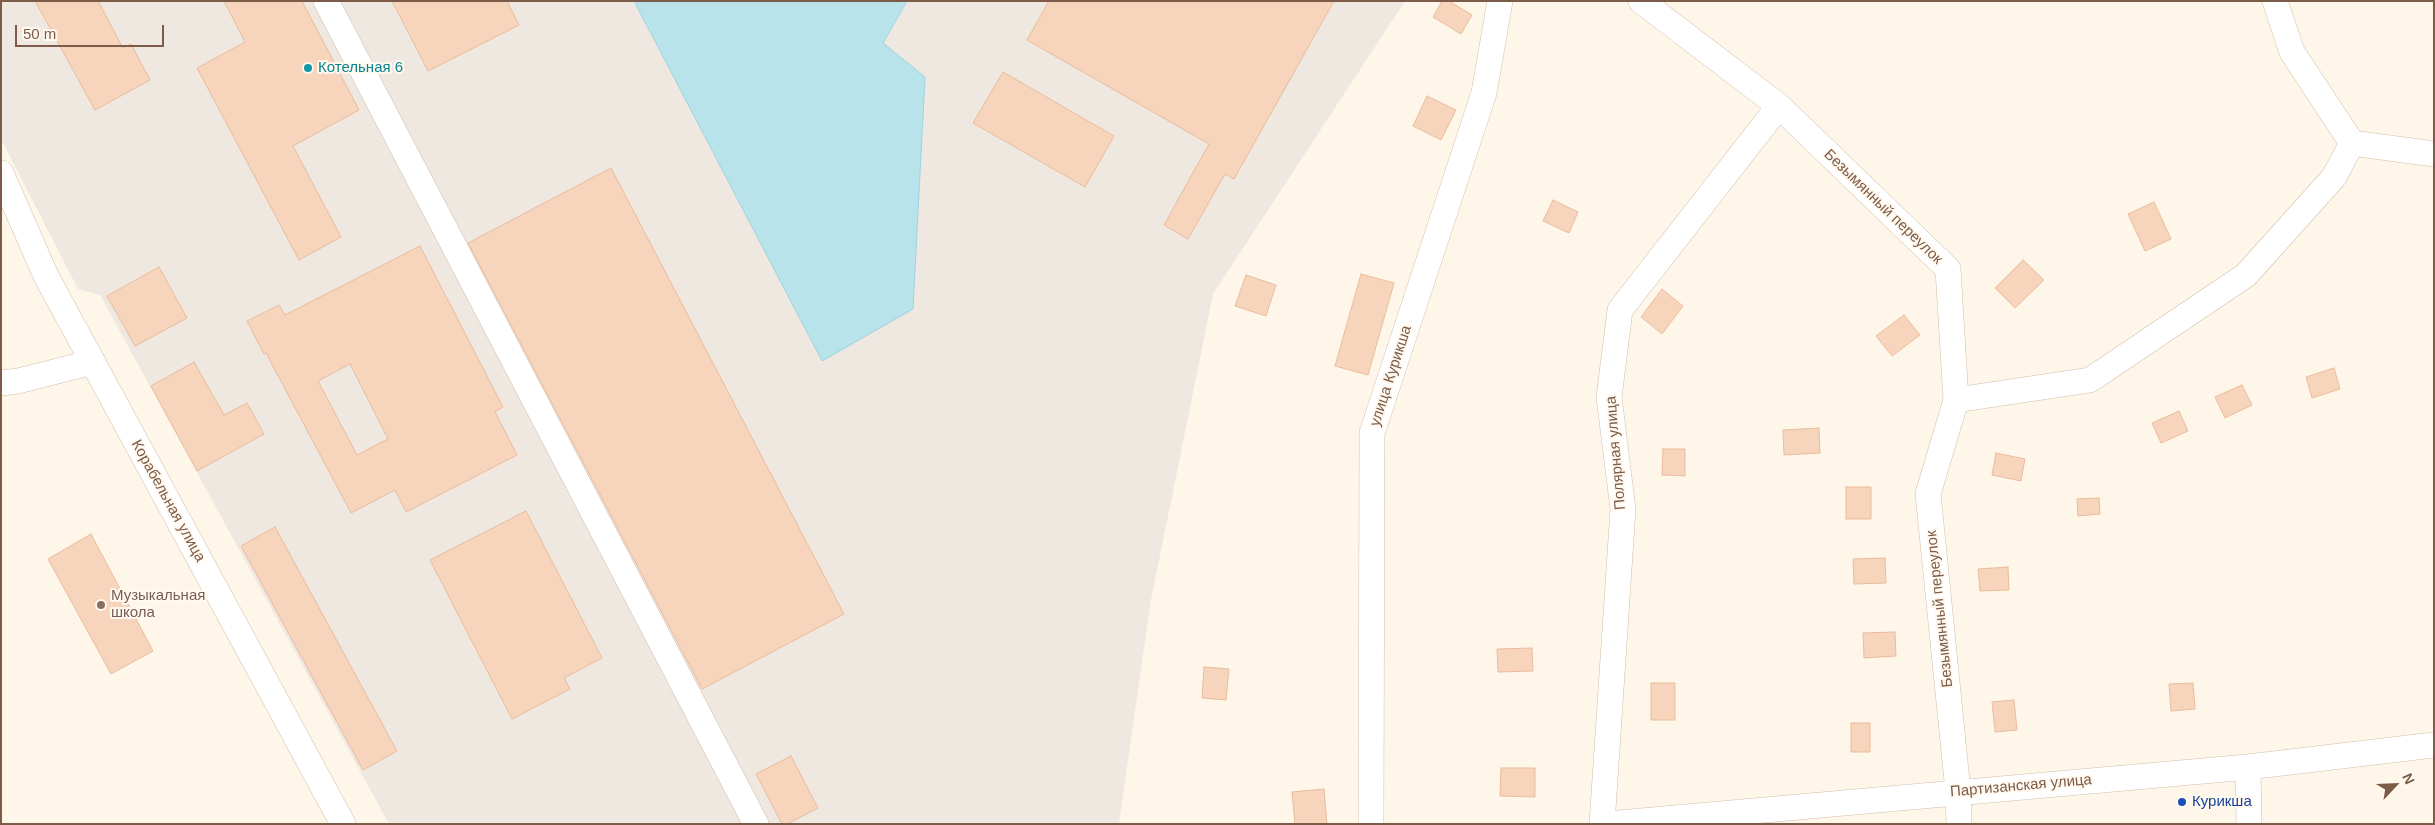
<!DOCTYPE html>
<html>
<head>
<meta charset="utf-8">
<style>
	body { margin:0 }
	#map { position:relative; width:2435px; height:825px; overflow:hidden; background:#fef6e8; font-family:Arial,sans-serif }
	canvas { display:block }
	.frame { position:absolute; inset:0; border:2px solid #7c5b48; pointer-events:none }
	.north { position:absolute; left:2370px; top:760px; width:50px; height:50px; -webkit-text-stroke:4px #fff9f0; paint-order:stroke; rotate:65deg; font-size:14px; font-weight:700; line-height:20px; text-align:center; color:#7c5b48 }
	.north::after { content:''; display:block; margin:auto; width:18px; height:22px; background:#7c5b48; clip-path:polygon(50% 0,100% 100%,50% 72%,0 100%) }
	.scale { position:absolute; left:15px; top:25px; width:149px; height:22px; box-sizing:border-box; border:2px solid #7c5b48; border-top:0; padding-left:6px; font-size:15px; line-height:18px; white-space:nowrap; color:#7c5b48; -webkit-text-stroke:4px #fff9f0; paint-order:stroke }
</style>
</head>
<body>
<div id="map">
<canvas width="2435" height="825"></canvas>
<div class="frame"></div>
<div class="north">N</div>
<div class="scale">50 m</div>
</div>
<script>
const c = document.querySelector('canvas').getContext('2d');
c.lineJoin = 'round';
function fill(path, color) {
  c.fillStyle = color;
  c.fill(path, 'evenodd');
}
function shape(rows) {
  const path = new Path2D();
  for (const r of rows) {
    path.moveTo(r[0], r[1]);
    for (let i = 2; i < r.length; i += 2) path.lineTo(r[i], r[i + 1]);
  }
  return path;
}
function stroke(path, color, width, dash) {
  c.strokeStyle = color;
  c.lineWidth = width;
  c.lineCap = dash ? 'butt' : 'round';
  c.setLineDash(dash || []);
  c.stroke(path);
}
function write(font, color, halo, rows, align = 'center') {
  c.font = font + ' Arial,sans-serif';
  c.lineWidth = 4;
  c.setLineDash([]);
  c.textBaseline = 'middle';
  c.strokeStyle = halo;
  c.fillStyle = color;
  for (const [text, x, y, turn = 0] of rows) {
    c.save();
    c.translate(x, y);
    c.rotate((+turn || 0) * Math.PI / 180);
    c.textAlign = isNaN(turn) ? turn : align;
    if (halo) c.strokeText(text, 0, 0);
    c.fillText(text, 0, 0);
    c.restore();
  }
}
fill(shape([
	[1,1,634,1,822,361,883,43,907,1,1405,1,1213,294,1151,600,1119,824,389,824,100,295,78,289,1,139]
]), '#efe8e1');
const water = shape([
	[634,1,907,1,883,43,925,77,913,309,822,361,634,1]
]);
fill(water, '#b9e3eb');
stroke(water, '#9ed3de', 1);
const building = shape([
	[35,1,98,1,123,48,131,44,150,80,95,110,35,1],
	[224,1,302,1,359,110,293,146,341,237,299,260,197,68,245,42,224,1],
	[392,1,507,1,519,25,428,71,392,1],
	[1049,1,1334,1,1234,179,1225,174,1188,239,1164,225,1209,144,1027,40,1049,1],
	[1442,1,1449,1,1472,15,1461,34,1433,17,1442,1],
	[1003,72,1114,136,1085,187,973,123,1003,72],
	[1427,96,1456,110,1441,140,1413,126,1427,96],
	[611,168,844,614,702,689,468,243,611,168],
	[1553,200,1578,212,1569,233,1543,221,1553,200],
	[2154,202,2171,239,2145,251,2128,214,2154,202],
	[420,246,503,407,495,412,517,455,406,512,395,490,351,513,266,353,264,354,247,321,279,305,285,315,420,246],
	[350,364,388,439,357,455,318,381,350,364],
	[2023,260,2044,280,2015,308,1995,288,2023,260],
	[159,267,187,318,135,346,107,296,159,267],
	[1361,274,1394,283,1368,375,1335,366,1361,274],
	[1246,275,1276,285,1266,316,1235,306,1246,275],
	[1662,289,1683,306,1662,334,1641,317,1662,289],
	[1904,315,1920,335,1892,356,1876,336,1904,315],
	[194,362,224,415,247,403,264,434,197,471,151,386,194,362],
	[2334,368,2340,389,2312,398,2306,377,2334,368],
	[2242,385,2252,405,2225,418,2215,397,2242,385],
	[2179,411,2188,431,2161,443,2152,423,2179,411],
	[1819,428,1820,453,1784,455,1783,430,1819,428],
	[1663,449,1685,449,1685,476,1662,475,1663,449],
	[1996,453,2025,459,2021,481,1992,475,1996,453],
	[1846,487,1871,487,1871,519,1846,519,1846,487],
	[2099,498,2100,514,2078,516,2077,499,2099,498],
	[526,511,602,658,564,678,570,689,512,719,430,560,526,511],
	[275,527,397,751,363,770,241,546,275,527],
	[91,534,153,651,111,674,48,559,91,534],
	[1885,558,1886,583,1854,584,1853,559,1885,558],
	[2008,567,2009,590,1980,591,1978,569,2008,567],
	[1895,632,1896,656,1864,658,1863,633,1895,632],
	[1532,648,1533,671,1498,672,1497,649,1532,648],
	[1204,667,1229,669,1226,700,1202,698,1204,667],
	[1651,683,1675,683,1675,720,1651,720,1651,683],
	[2193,683,2195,709,2171,711,2169,684,2193,683],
	[2014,700,2017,730,1995,732,1992,702,2014,700],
	[1851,723,1870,723,1870,752,1851,752,1851,723],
	[791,756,818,808,787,824,782,824,756,774,791,756],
	[1501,768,1535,768,1535,797,1500,796,1501,768],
	[1324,789,1327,824,1295,824,1292,792,1324,789]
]);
fill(building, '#f7d5bc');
stroke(building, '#ebbb9b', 1);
const minor = shape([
	[326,1,756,824],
	[1641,1,1779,106,1948,269,1956,400,1928,494,1958,791,1959,824],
	[2275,1,2292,52,2352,143,2434,154],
	[1,173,46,276,343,824],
	[1,383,18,381,93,362],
	[1956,400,2090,380,2246,275,2334,177,2352,143],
	[2248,767,2249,824],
	[1371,824,1372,433,1484,93,1500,1],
	[1602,824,1623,509,1609,397,1620,310,1779,106],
	[1608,824,2248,767,2434,745]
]);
stroke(minor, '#d3bdab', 26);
stroke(minor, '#fff', 25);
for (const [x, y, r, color] of [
	[308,68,5,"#0f9aa8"],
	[101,605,5,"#8d6e63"],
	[2182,802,5,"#1a4fb4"]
]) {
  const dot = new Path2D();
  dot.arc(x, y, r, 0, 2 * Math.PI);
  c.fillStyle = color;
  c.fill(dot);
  stroke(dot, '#fff9f0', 2);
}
write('15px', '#0d838f', '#fff9f0', [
	["Котельная 6",318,68]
], 'left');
write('15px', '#7c5b48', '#fff9f0', [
	["Безымянный переулок",1883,207,44],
	["улица Курикша",1391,376,-72],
	["Полярная улица",1616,453,-95],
	["Корабельная улица",168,501,61],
	["Безымянный переулок",1940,609,-96],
	["Партизанская улица",2021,786,-5]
]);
write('15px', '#785e54', '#fff9f0', [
	["Музыкальная",111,596],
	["школа",111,613]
], 'left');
write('15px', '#164399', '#fff9f0', [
	["Курикша",2192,802]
], 'left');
</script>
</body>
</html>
